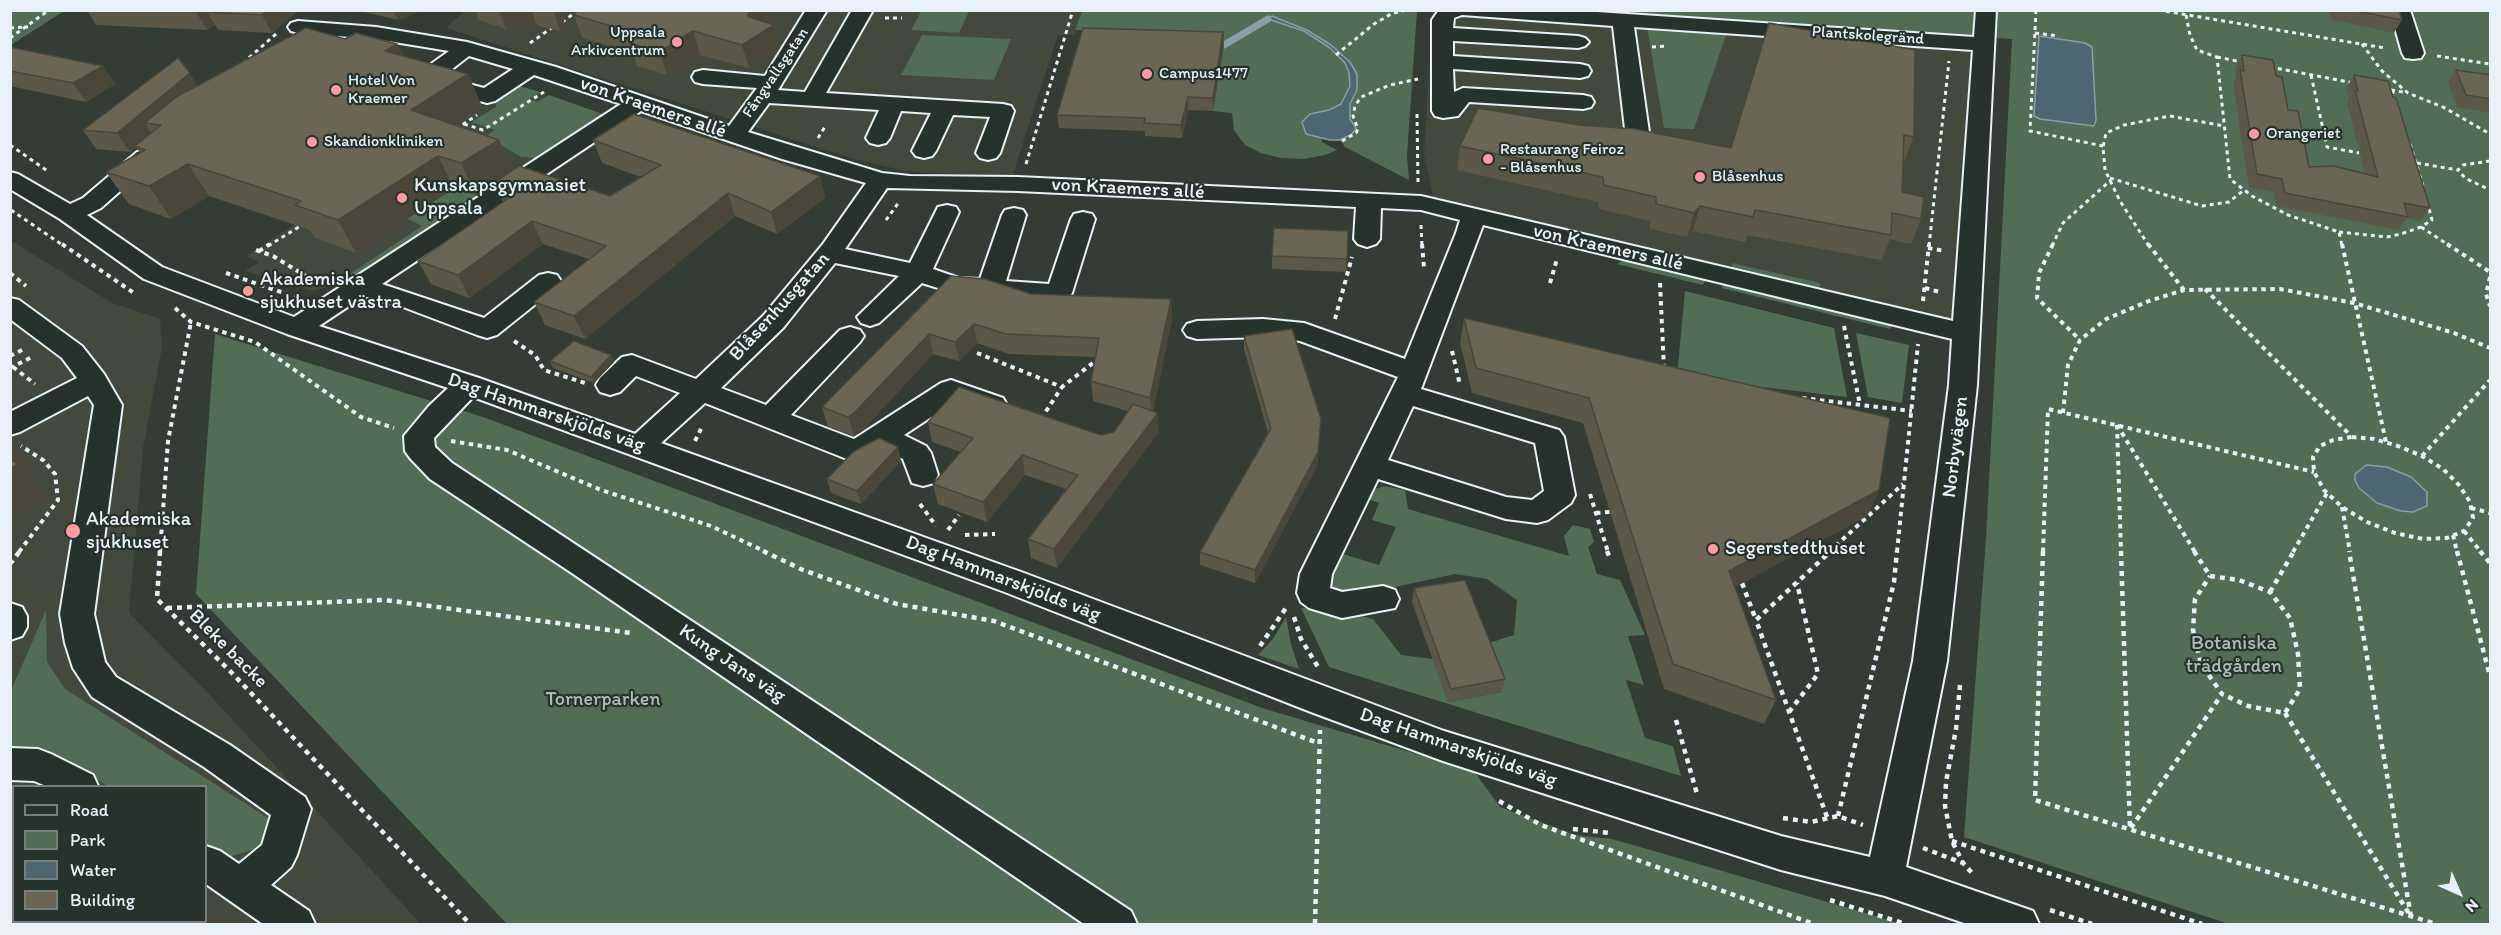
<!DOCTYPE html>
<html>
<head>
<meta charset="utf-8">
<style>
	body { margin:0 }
	#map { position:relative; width:2501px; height:935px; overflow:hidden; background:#343d35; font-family:Itim,sans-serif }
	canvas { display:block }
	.frame { position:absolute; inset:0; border:12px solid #e8f1f8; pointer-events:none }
	.legend { position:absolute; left:12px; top:785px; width:195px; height:138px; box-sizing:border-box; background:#26332d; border:2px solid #747f7e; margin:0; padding:8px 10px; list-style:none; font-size:18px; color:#e8f1f8 }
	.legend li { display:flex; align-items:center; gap:12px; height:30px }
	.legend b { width:30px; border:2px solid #747f7e }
	.north { position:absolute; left:2429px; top:863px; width:60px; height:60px; -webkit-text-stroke:4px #26332d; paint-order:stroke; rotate:135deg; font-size:16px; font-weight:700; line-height:24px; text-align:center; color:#e8f1f8 }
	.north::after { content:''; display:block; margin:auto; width:21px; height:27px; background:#e8f1f8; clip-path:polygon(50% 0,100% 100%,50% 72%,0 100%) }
</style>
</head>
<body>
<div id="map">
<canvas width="2501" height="935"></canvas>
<div class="frame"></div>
<ul class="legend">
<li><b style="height:8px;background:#26332d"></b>Road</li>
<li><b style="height:16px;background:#516d55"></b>Park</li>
<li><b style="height:16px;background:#4c6771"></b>Water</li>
<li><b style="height:16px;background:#6a6653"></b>Building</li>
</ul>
<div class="north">N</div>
</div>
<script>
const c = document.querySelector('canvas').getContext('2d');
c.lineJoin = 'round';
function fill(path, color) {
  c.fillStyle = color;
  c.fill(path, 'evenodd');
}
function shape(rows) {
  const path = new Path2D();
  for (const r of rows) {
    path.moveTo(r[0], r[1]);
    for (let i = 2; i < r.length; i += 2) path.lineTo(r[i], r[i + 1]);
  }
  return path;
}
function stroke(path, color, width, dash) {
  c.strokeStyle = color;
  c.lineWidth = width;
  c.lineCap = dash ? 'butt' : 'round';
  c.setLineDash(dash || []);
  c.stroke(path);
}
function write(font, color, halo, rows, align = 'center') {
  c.font = font + ' Itim,sans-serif';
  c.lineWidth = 4.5;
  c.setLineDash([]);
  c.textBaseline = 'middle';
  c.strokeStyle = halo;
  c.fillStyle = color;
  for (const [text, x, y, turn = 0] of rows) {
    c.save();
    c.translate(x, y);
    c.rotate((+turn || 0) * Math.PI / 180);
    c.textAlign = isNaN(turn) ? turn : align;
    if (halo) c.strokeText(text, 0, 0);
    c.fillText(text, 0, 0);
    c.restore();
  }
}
fill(shape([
	[466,10,1082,11,1074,35,1058,35,1012,177,905,171,851,158,446,28],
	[1433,11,1981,46,1962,327,1434,201,1424,154],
	[515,85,608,116,345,283,312,291,245,271,259,262,246,256],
	[10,240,112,303,160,319,162,348,143,448,129,613,206,691,421,924,11,924],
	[14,786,206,786,206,922,14,922]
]), '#44493e');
fill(shape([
	[11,10,64,10,64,11,11,45],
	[922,10,969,10,969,11,959,33,911,30],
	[1082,11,1417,11,1407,155,1409,180,1345,147,1340,140,1322,139,1322,142,1337,150,1325,155,1304,159,1281,158,1261,153,1245,145,1234,130,1232,113,1213,111,1224,34,1075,30],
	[1541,11,2490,11,2490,924,2229,924,1964,837,1986,538,2012,39],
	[1647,27,1727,32,1694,129,1664,128],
	[922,35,1011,39,994,80,901,75],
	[519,86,540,92,529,99,537,102,549,95,608,116,558,148,537,158,521,157,486,136,495,130,471,122,496,107,497,100],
	[492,163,465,191,480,197,460,213,432,202],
	[422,209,448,221,362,275,345,283,339,281,422,226,407,219],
	[1623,260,1706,279,1703,285,1617,264],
	[1732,263,1820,283,1820,288,1732,267],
	[1723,284,1893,324,1890,329,1722,288],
	[1685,291,1834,328,1847,397,1677,377],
	[1856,333,1909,345,1902,403,1868,397],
	[215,334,483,417,1265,709,1474,771,1500,807,1575,835,1612,839,1668,855,1902,924,507,924,196,594],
	[1385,486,1405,490,1408,509,1569,556,1564,536,1573,525,1590,529,1594,542,1588,547,1597,574,1620,580,1645,635,1628,636,1644,685,1626,680,1645,738,1673,746,1681,776,1329,667,1301,608,1346,612,1373,619,1401,655,1433,659,1448,702,1502,692,1483,645,1514,635,1517,600,1487,579,1455,574,1335,600,1327,583,1343,554,1379,565,1396,527,1372,520,1379,503,1365,498,1372,490],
	[46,610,47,662,65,689,273,821,271,836,252,850,224,858,206,846,206,786,108,786,64,760,11,749,11,691],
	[1286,617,1291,644,1299,669,1258,655,1273,639]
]), '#516d55');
const water = shape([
	[1272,16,1307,30,1331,45,1350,62,1357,74,1357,90,1350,104,1350,119,1356,128,1352,134,1340,140,1330,140,1306,134,1302,122,1310,114,1329,110,1341,104,1350,86,1349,73,1345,63,1330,48,1304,31,1268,19,1272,16],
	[2039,36,2085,43,2092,47,2096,120,2094,126,2040,119,2034,116,2039,36],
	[2366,465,2387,467,2411,477,2427,492,2427,506,2413,512,2401,511,2377,503,2359,488,2355,480,2355,474,2366,465]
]);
fill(water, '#4c6771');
stroke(water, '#8a9ea7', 1.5);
stroke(shape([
	[1224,45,1268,19]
]), '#8a9ea7', 7);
const minor = shape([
	[806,10,827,10,778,90,805,92,852,10,873,10,826,93,1003,104,1011,106,1014,111,1000,153,996,158,988,160,980,158,976,153,990,117,953,115,936,151,932,156,924,158,916,156,912,151,931,113,901,111,890,138,886,143,878,145,870,143,866,138,879,110,769,103,748,132,882,173,910,176,1018,177,1421,196,1953,321,1973,50,1634,27,1651,146,1647,151,1639,153,1631,151,1627,146,1613,26,1462,15,1454,18,1453,28,1578,36,1585,38,1589,42,1585,46,1578,48,1453,41,1453,56,1580,64,1588,66,1591,71,1588,76,1580,78,1453,69,1454,92,1463,88,1583,95,1591,97,1594,102,1591,107,1583,109,1469,102,1458,116,1443,118,1435,116,1432,111,1432,20,1439,10,1567,10,1974,37,1976,10,1996,10,1977,385,1947,661,1906,867,2033,911,2039,924,1967,924,1885,896,1781,870,1443,761,1311,712,1002,591,473,397,434,438,435,447,452,463,1131,911,1137,924,1084,924,569,571,430,479,410,458,405,451,404,436,429,406,448,388,287,334,144,279,60,219,10,189,10,172,18,174,70,204,83,198,137,152,145,150,153,152,157,157,153,162,101,208,87,215,162,267,294,317,621,104,534,75,495,101,487,103,417,84,414,79,417,74,449,51,376,39,298,33,291,31,288,27,291,23,298,21,376,27,467,42,556,67,729,126,757,88,703,84,695,82,692,77,695,72,703,70,765,76,806,10],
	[469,56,513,69,484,88,442,77,469,56],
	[641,111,782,159,866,183,823,244,763,316,696,379,632,355,622,357,600,378,596,385,600,392,610,395,620,392,636,376,680,393,635,434,479,378,319,326,364,296,403,307,477,335,487,338,497,335,557,287,561,281,557,275,548,273,539,275,484,318,382,284,641,111],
	[887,188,1018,191,1356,207,1354,239,1358,244,1367,247,1376,244,1380,239,1381,208,1421,210,1460,220,1456,233,1405,359,1304,323,1263,319,1197,321,1187,324,1183,330,1187,336,1197,339,1263,337,1300,341,1398,377,1300,574,1297,593,1301,602,1309,608,1342,618,1395,608,1399,599,1395,590,1383,586,1342,592,1330,588,1332,574,1378,479,1506,519,1537,523,1548,520,1571,503,1575,495,1564,437,1559,430,1421,389,1483,225,1952,339,1949,385,1913,661,1870,857,1781,836,1444,731,1024,573,661,443,705,403,857,463,867,459,882,449,903,459,912,483,923,486,934,483,938,475,931,453,926,446,904,435,954,402,993,415,1003,412,1007,405,1003,398,951,380,941,383,854,439,791,415,860,342,864,336,860,330,850,327,840,330,766,405,721,388,783,328,835,263,899,276,857,317,861,323,870,326,879,323,922,283,957,294,1059,301,1068,299,1072,293,1095,219,1092,214,1083,212,1074,214,1071,219,1049,284,1006,281,1026,215,1023,210,1014,208,1005,210,1002,215,980,279,959,278,933,269,959,212,956,207,947,205,938,207,910,263,845,249,887,188],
	[1413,406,1535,443,1544,491,1532,500,1506,497,1388,460,1413,406],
	[2390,10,2410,10,2424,53,2421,58,2413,59,2405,58,2402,53,2390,10],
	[10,298,19,300,82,346,104,374,122,405,94,614,105,662,116,677,230,745,305,797,311,809,297,855,291,867,271,885,309,911,315,924,263,924,206,884,206,846,220,851,239,864,262,845,271,815,204,767,92,697,73,668,65,643,60,614,94,405,88,396,20,432,10,435,10,412,77,378,62,358,10,319,10,298],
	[10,603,22,607,27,616,27,627,22,636,10,640,10,603],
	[10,748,38,749,51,754,93,775,98,786,46,786,34,781,10,780,10,748]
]);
stroke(minor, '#e8f1f8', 4);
stroke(shape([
	[2036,10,2030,131,2103,146],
	[2158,10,2385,48],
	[2186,15,2190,35,2197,50,2217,57,2230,179,2252,196,2288,215,2339,232,2342,246],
	[885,18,902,18],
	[562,22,579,10],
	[10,28,28,27],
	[2035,33,2058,36],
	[10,38,49,10],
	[530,43,553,27],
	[2362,44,2382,71,2408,93,2445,108,2490,134],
	[1652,47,1668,46],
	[1336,55,1374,24,1391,14,1406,10],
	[2437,56,2490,64],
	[2217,57,2242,62],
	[243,63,276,34],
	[2270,67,2354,83],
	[2311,75,2327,147,2359,153],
	[2391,90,2408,93],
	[2392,90,2395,100],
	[1417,114,1418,182],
	[464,124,483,130,544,92],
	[456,129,477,115],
	[818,138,826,125],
	[1342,141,1356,133,1358,129,1353,116,1355,106,1361,97,1390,85,1418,79],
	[2410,144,2423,186],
	[10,145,49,172],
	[2490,161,2463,165,2458,170,2465,178,2490,190],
	[2417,163,2458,170],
	[1026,164,1073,10],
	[2110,178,2202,206,2229,202,2244,190],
	[11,210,64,246],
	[886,220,899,202],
	[1421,225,1422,246],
	[2421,227,2450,246],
	[2339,232,2387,237,2401,234,2421,227,2432,220,2428,205],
	[268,246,302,225],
	[1929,246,1949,61],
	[2052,246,2063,223,2111,180],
	[2149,246,2120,201,2105,170,2103,147,2106,133,2124,125,2170,116,2224,126]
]), '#e8f1f8', 3, [4, 4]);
stroke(shape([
	[62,244,134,293],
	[1422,244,1424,268],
	[2053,244,2039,273,2037,298,2080,340],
	[2148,244,2184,290],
	[2342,244,2386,442],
	[2447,244,2490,272],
	[1928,248,1945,251],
	[256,250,273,256,319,284],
	[259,251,270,244],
	[10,273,26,286],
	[226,273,298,298],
	[2490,277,2486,294,2490,306],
	[1550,283,1557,259],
	[1660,283,1664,369],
	[1925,288,1940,292],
	[2205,289,2351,436],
	[1923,301,1929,244],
	[175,308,191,322,255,342,361,417,394,428],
	[1335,319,1352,257],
	[1844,326,1860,405],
	[514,341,535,355,544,370,585,383],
	[1452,351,1460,385],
	[977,353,1062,387,1093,363],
	[10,356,24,349],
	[13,367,35,384],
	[10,368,34,356],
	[1802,398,1912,411],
	[2063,413,2068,365,2080,340,2106,319,2149,301,2184,290,2280,289,2354,303,2454,333,2490,348],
	[1041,419,1062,387],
	[2117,425,2121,552],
	[2117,425,2195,552],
	[2352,437,2374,439,2398,446,2422,456,2443,469,2459,485,2470,502,2473,518,2464,531,2447,538,2423,539,2395,533,2367,522,2342,507,2324,490,2314,472,2313,457,2320,446,2333,440,2352,437],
	[451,441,507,450,601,490,711,526,766,552],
	[695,441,702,427],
	[2422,456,2490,380],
	[1590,494,1608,552],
	[920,504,936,526],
	[2342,507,2350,552],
	[2471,508,2490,513],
	[1596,513,1610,512],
	[948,530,959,515],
	[2464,531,2481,552],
	[965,535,995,534],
	[2453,535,2457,552],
	[19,552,58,500,55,474,43,460,21,446],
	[160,552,168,441,191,322],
	[1829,552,1903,484],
	[1897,552,1918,344],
	[2043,552,2048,409,2314,472],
	[2293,552,2327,493]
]), '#e8f1f8', 4, [4.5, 4.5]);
stroke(shape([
	[160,551,157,599,231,672,470,924],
	[763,551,803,570,897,604,994,621,1318,743],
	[1607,551,1609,556],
	[2043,551,2035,800,2436,924],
	[2121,551,2130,829],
	[2194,551,2210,576],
	[2457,551,2490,676],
	[2480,551,2490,563],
	[10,564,20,551],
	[2210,576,2239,580,2270,592,2290,618,2298,654,2300,689,2285,713,2248,706,2222,694,2201,664,2193,630,2195,599,2210,576],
	[1742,583,1756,620],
	[2270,592,2294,551],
	[167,608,385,600,631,633],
	[1294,617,1301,639,1318,667],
	[1260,646,1288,605],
	[1960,685,1956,729,1946,782,1945,806,1952,841,1963,863,1972,873],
	[1789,712,1818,674,1797,583],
	[2285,713,2411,917,2349,551],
	[1676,720,1697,794],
	[1499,801,1541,825,1814,924],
	[1838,816,1894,582,1897,551],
	[1827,817,1756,620,1831,551],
	[1783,818,1811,822,1838,816,1863,825],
	[2131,828,2222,694],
	[1573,829,1611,833],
	[1952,841,2202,924],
	[1923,848,1963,863],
	[1830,900,1906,924],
	[2050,910,2092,924],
	[1315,924,1320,730]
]), '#e8f1f8', 4.5, [5, 5]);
fill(minor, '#26332d');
fill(shape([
	[87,10,299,10,272,33,218,30,215,25,207,30,96,25],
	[356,10,423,10,398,20],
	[475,10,567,10,561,32,537,25,506,29,479,20],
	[577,10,771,10,765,22,780,48,749,68,700,55,667,75,637,66,632,53,582,38,574,15],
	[2329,10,2399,10,2402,20,2394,33,2332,20],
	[1769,23,1914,137,1904,161,1903,161,1902,192,1921,219,1911,244,1890,239,1881,260,1747,235,1745,242,1693,231,1687,237,1650,229,1650,221,1599,209,1598,202,1457,170,1460,146,1579,125,1731,148],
	[345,39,397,44,403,56,482,106,453,124,513,170,610,196,641,177,602,163,593,140,820,176,825,198,777,234,735,216,585,339,545,325,534,302,589,259,543,244,469,298,431,284,418,261,503,202,494,184,477,196,454,188,356,253,315,238,310,230,209,196,171,219,129,204,106,172,140,153,136,147,130,152,96,149,83,130,198,86],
	[1224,45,1213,111,1188,110,1182,138,1145,136,1145,131,1059,128,1057,115],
	[10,47,115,84,86,102,10,86],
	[2242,55,2276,76,2309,167,2365,174,2347,103,2349,99,2346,88,2354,75,2393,97,2430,208,2420,221,2407,218,2398,230,2276,206,2274,192,2249,187,2233,83,2236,77,2235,68],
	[2456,70,2490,75,2490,113,2457,107,2448,82],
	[1348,231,1346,272,1272,269,1272,256],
	[951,276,1031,294,1171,299,1172,319,1153,411,1159,432,1057,568,1031,558,1028,539,1066,489,1025,475,987,522,938,504,933,484,961,452,932,442,928,422,1101,435,1114,432,1128,411,1093,401,1091,381,1096,357,1009,354,977,343,959,361,933,354,861,432,854,436,828,427,822,407],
	[1464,318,1879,490,1867,516,1735,587,1776,700,1764,724,1664,689,1583,423,1472,393,1460,343],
	[1244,336,1321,419,1317,466,1255,583,1200,565,1200,552,1268,433,1244,349],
	[611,355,614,362,594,383,553,368,550,361],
	[901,461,861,504,831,493,827,479],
	[1414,588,1505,679,1502,692,1448,702,1412,602]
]), '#5b5847');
fill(shape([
	[198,10,206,10,215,25,207,30,196,12],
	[267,10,299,10,272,33,262,15],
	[393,10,423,10,398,20],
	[498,10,531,10,537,25,506,29],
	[553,10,567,10,561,32],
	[751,10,771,10,756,36,774,25,780,48,749,68,742,45,747,16],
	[693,31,700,55,667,75,659,52],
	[1223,32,1224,45,1213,111,1213,98],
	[397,44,412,75,385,51],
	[103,66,115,84,86,102,73,83],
	[190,73,202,92,145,123,152,134,130,152,117,133],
	[468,74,482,106,426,142,411,110],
	[1188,97,1188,110,1182,138,1181,125],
	[499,140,514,172,494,183,494,184,477,196,461,163],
	[438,156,454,188,356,253,338,220],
	[188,164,209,196,171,219,149,186],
	[820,176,825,198,777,234,771,212],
	[728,193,735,216,585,339,574,316],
	[1700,206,1693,231,1687,237,1694,213],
	[532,221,543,244,469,298,458,275],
	[1171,299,1172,319,1152,418,1150,398],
	[974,324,977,343,959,361,955,342],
	[929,334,933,354,861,432,854,436,848,417],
	[611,355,614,362,594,383,591,377],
	[1158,413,1159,432,1057,568,1054,549],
	[1321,419,1317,466,1255,583,1255,570],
	[10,446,38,476,32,480,49,498,10,522],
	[898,447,901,461,861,504,857,491],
	[1022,455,1025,475,987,522,983,502],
	[1879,490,1867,516,1720,595,1729,571],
	[206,910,222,924,173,924,170,921,206,921]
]), '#4a473a');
const building = shape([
	[167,10,198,10,196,12,167,10],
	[207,10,267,10,262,15,208,12,207,10],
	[577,10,751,10,747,16,774,25,742,45,693,31,659,52,629,43,641,35,574,15,577,10],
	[2352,10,2399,10,2402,20,2352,10],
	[1769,23,1915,50,1914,137,1904,135,1902,192,1924,197,1921,219,1892,213,1891,235,1755,210,1753,217,1700,206,1694,213,1656,204,1656,197,1604,185,1603,177,1460,146,1478,108,1579,125,1635,129,1731,148,1769,23],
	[306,28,345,39,356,33,397,44,385,51,468,74,411,110,499,140,461,163,438,156,338,220,295,205,301,201,188,164,149,186,106,172,145,150,135,146,161,125,145,123,176,97,306,28],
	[1083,28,1223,32,1213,98,1188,97,1181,125,1144,123,1145,118,1057,115,1083,28],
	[10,47,103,66,73,83,10,71,10,47],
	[2242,55,2273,60,2276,76,2282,77,2288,110,2298,111,2309,167,2334,166,2378,177,2355,90,2358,91,2354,75,2388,81,2393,97,2396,98,2430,208,2404,203,2408,217,2285,193,2282,179,2257,174,2240,70,2244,71,2242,55],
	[178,58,190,73,117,133,83,130,178,58],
	[2456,70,2490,75,2490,99,2466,95,2456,70],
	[634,114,820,176,771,212,728,193,574,316,534,302,606,246,532,221,458,275,418,261,519,191,494,183,519,166,610,196,661,165,593,140,634,114],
	[1274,228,1348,231,1347,259,1272,256,1274,228],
	[951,276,985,279,1031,294,1171,299,1150,398,1091,381,1099,338,1006,334,974,324,955,342,929,334,855,412,848,417,822,407,951,276],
	[1464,318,1890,418,1879,490,1729,571,1776,700,1673,664,1589,398,1476,368,1464,318],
	[1292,329,1321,419,1318,452,1255,570,1200,552,1271,429,1244,336,1292,329],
	[574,341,611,355,591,377,550,361,574,341],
	[959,387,1101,435,1114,432,1133,404,1158,413,1054,549,1028,539,1078,475,1022,455,983,502,933,484,973,438,928,422,959,387],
	[879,438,898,447,857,491,827,479,853,452,879,438],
	[10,459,18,464,10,469,10,459],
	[1465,580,1505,679,1451,689,1414,588,1465,580],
	[10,869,14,870,14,921,172,921,185,924,10,924,10,869]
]);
fill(building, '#6a6653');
stroke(building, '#4a473a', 1.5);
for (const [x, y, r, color] of [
	[677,42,6,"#ff9aa2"],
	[1147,74,6,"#ff9aa2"],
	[336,90,6,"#ff9aa2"],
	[2254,134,6,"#ff9aa2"],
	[312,142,6,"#ff9aa2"],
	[1488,159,6,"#ff9aa2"],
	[1700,177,6,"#ff9aa2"],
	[402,198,6,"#ff9aa2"],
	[248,291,6,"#ff9aa2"],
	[73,531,8,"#ff9aa2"],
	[1713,549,6,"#ff9aa2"]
]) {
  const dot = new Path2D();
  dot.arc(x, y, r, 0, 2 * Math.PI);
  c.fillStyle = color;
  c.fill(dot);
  stroke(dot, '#26332d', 2);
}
write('16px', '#e8f1f8', '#26332d', [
	["Uppsala",665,33,"right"],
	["Arkivcentrum",665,51,"right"],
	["Campus1477",1159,74],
	["Hotel Von",348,81],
	["Kraemer",348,99],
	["Orangeriet",2266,134],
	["Skandionkliniken",324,142],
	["Restaurang Feiroz",1500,150],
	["- Blåsenhus",1500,168],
	["Blåsenhus",1712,177]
], 'left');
write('16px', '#e8f1f8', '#26332d', [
	["Plantskolegränd",1868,36,4],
	["Fångvallsgatan",776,73,-56]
]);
write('20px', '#e8f1f8', '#26332d', [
	["von Kraemers allé",653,108,19],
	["von Kraemers allé",1128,189,3],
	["von Kraemers allé",1608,248,13],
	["Blåsenhusgatan",780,307,-48],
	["Dag Hammarskjölds väg",546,413,19],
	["Norbyvägen",1956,447,-83],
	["Dag Hammarskjölds väg",1003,579,21],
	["Bleke backe",228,649,45],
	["Kung Jans väg",732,664,34],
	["Dag Hammarskjölds väg",1458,748,19]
]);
write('20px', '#e8f1f8', '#26332d', [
	["Kunskapsgymnasiet",414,186],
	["Uppsala",414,209],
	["Akademiska",260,280],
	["sjukhuset västra",260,303],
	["Akademiska",86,520],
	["sjukhuset",86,543],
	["Segerstedthuset",1725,549]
], 'left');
write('20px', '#acbcb7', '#26332d', [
	["Botaniska",2234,644],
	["trädgården",2234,667],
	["Tornerparken",603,700]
]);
</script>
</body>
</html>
